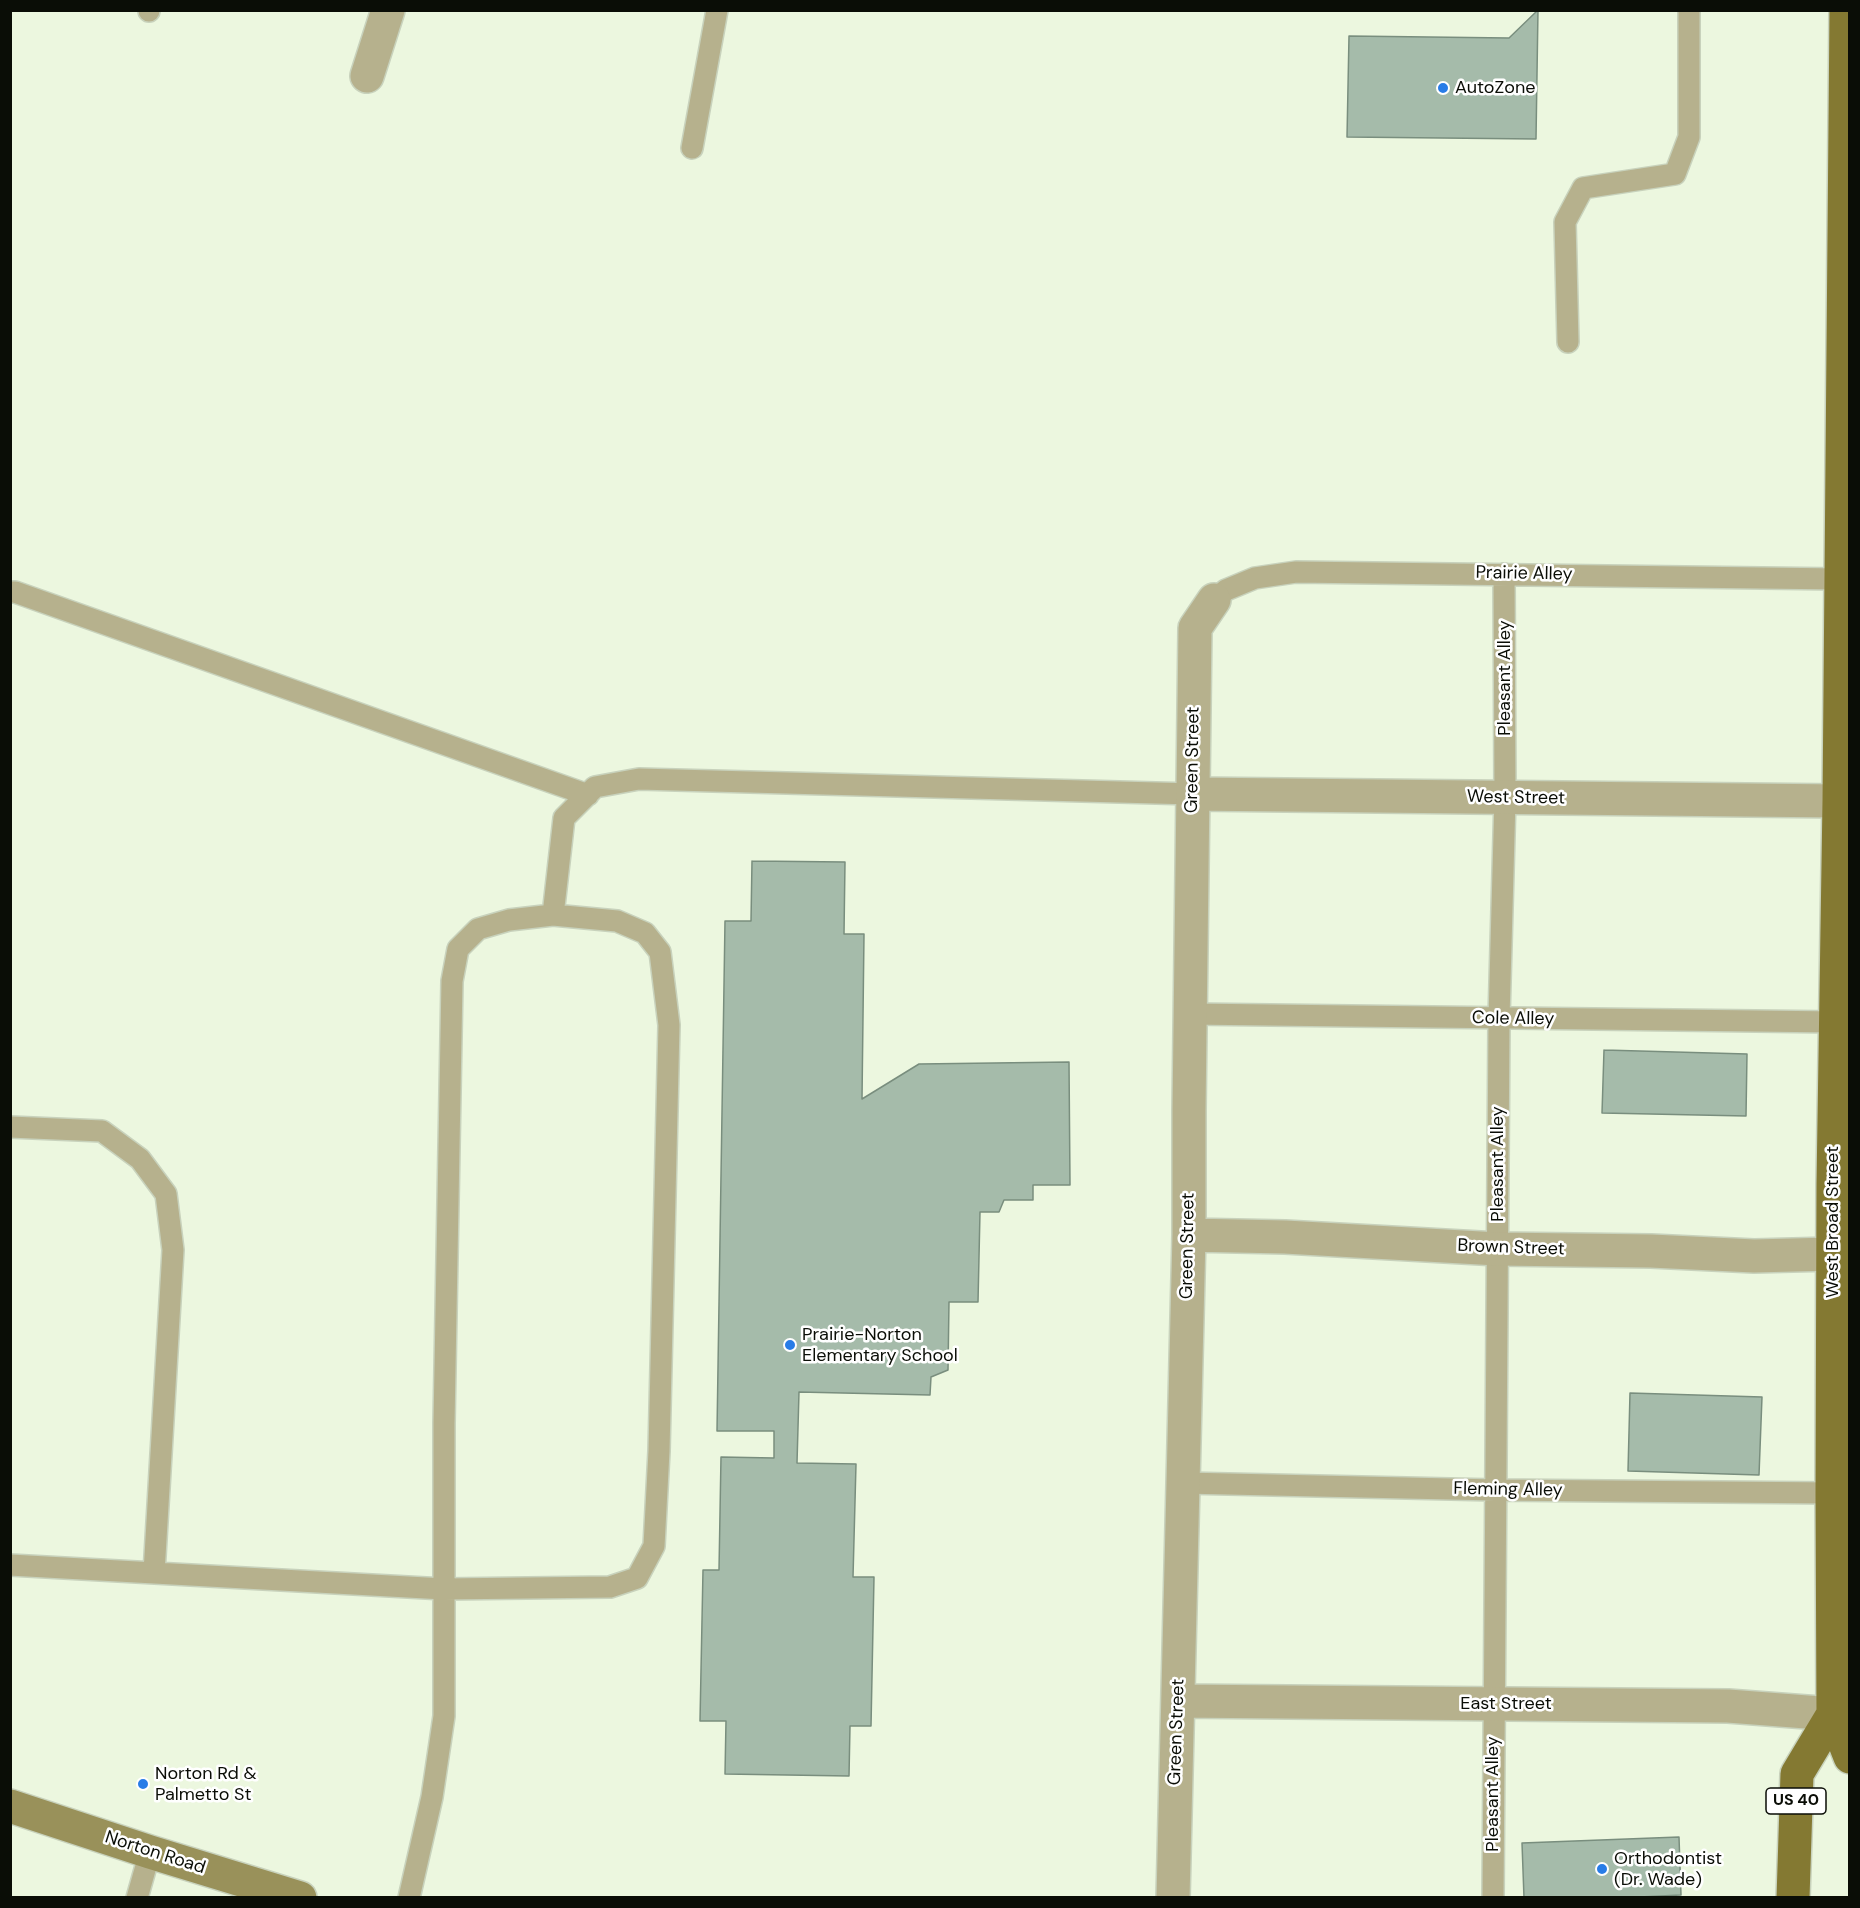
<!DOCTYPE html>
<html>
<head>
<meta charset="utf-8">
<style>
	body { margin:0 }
	#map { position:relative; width:1860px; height:1908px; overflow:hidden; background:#ecf7df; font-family:"DM Sans",sans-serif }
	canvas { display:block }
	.frame { position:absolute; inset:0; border:12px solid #0a0d06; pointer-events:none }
</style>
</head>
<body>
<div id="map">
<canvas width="1860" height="1908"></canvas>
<div class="frame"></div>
</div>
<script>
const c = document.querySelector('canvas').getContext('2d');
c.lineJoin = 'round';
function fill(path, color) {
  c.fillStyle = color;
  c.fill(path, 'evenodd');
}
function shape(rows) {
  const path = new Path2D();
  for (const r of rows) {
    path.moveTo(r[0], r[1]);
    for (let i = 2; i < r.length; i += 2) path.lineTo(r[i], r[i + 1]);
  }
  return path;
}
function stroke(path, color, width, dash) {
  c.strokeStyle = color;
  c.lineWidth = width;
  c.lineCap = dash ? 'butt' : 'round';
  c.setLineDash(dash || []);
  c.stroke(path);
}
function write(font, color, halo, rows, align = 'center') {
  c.font = font + ' "DM Sans",sans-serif';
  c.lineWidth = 5;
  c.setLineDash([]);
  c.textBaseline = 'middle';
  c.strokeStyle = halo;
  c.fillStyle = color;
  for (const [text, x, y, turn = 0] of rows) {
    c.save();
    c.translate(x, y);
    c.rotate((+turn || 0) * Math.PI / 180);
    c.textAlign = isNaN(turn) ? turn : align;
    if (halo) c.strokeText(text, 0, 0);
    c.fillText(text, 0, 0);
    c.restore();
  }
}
const building = shape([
	[1538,10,1536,139,1347,137,1349,36,1509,38,1538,10],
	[752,861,845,862,844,934,864,934,862,1099,919,1064,1069,1062,1070,1185,1033,1185,1033,1200,1004,1200,999,1212,980,1212,978,1302,949,1302,948,1370,931,1377,930,1395,799,1392,797,1463,856,1464,853,1577,874,1577,871,1726,850,1726,849,1776,725,1774,726,1721,700,1721,703,1570,719,1570,721,1457,774,1458,774,1431,717,1431,725,921,751,921,752,861],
	[1604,1050,1747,1054,1746,1116,1602,1113,1604,1050],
	[1630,1393,1762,1397,1759,1475,1628,1471,1630,1393],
	[1679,1837,1681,1895,1619,1898,1524,1898,1522,1843,1679,1837]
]);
fill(building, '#a5bbaa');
stroke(building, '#798e7e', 1.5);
const lane = shape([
	[149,11,149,10],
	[692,148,717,10],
	[1568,342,1565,222,1583,188,1675,174,1689,137,1689,10],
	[10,592,15,592,588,795],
	[1214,600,1226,590,1255,578,1296,572,1840,579],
	[553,915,617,921,645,933,660,952,669,1025,659,1451,654,1546,637,1578,610,1587,444,1589,444,1423,452,981,458,949,478,929,509,920,553,915],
	[553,915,564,818,595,787,639,779,1193,794],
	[1190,1014,1836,1022],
	[10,1127,102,1131,140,1159,166,1194,173,1250,154,1573],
	[1184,1483,1495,1490,1832,1493],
	[10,1565,444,1589,444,1716,432,1797,409,1898],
	[137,1898,150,1852],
	[1493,1898,1499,1019,1505,798,1504,574]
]);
const street = shape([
	[367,76,388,10],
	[1193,794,1839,801],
	[1189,1235,1285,1237,1498,1249,1651,1251,1754,1256,1832,1254],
	[1178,1701,1728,1706,1833,1714,1850,1718],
	[1173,1898,1189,1235,1189,1110,1195,628,1214,600]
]);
const secondary = shape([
	[10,1806,150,1852,300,1898]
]);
const primary = shape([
	[1846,10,1839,801,1833,1184,1832,1493,1833,1714,1850,1757],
	[1793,1898,1797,1774,1833,1714]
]);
stroke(lane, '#c8d2bc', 24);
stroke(street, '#c8d2bc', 36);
stroke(secondary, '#c8d2bc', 36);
stroke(primary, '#c8d2bc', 36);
stroke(lane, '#b6b18d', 21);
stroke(street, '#b6b18d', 33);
stroke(secondary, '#99915a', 33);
stroke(primary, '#847932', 33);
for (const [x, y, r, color] of [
	[1443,88,6,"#287ce7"],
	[790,1345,6,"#287ce7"],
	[143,1784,6,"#287ce7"],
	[1602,1869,6,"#287ce7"]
]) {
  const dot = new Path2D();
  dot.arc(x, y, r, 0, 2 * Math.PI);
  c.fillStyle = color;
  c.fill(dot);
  stroke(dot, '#fff', 2);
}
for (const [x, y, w] of [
	[1796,1801,60]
]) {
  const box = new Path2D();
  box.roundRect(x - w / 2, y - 13, w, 26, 4.5);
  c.fillStyle = '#fff';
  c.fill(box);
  stroke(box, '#0a0d06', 1.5);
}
write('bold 16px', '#0a0d06', null, [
	["US 40",1796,1801]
]);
write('18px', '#0a0d06', '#fff', [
	["AutoZone",1455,88],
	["Prairie-Norton",802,1335],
	["Elementary School",802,1356],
	["Norton Rd &",155,1774],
	["Palmetto St",155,1795],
	["Orthodontist",1614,1859],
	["(Dr. Wade)",1614,1880]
], 'left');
write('18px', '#0a0d06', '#fff', [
	["Prairie Alley",1524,574,1],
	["Pleasant Alley",1505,678,-90],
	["Green Street",1193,760,-89],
	["West Street",1516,798,1],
	["Cole Alley",1513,1019,1],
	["Pleasant Alley",1498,1164,-90],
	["West Broad Street",1833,1222,-90],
	["Green Street",1188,1246,-89],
	["Brown Street",1511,1248,2],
	["Fleming Alley",1508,1490,1],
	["East Street",1506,1704],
	["Green Street",1177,1732,-88],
	["Pleasant Alley",1493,1794,-90],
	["Norton Road",155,1853,18]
]);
</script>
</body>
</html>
